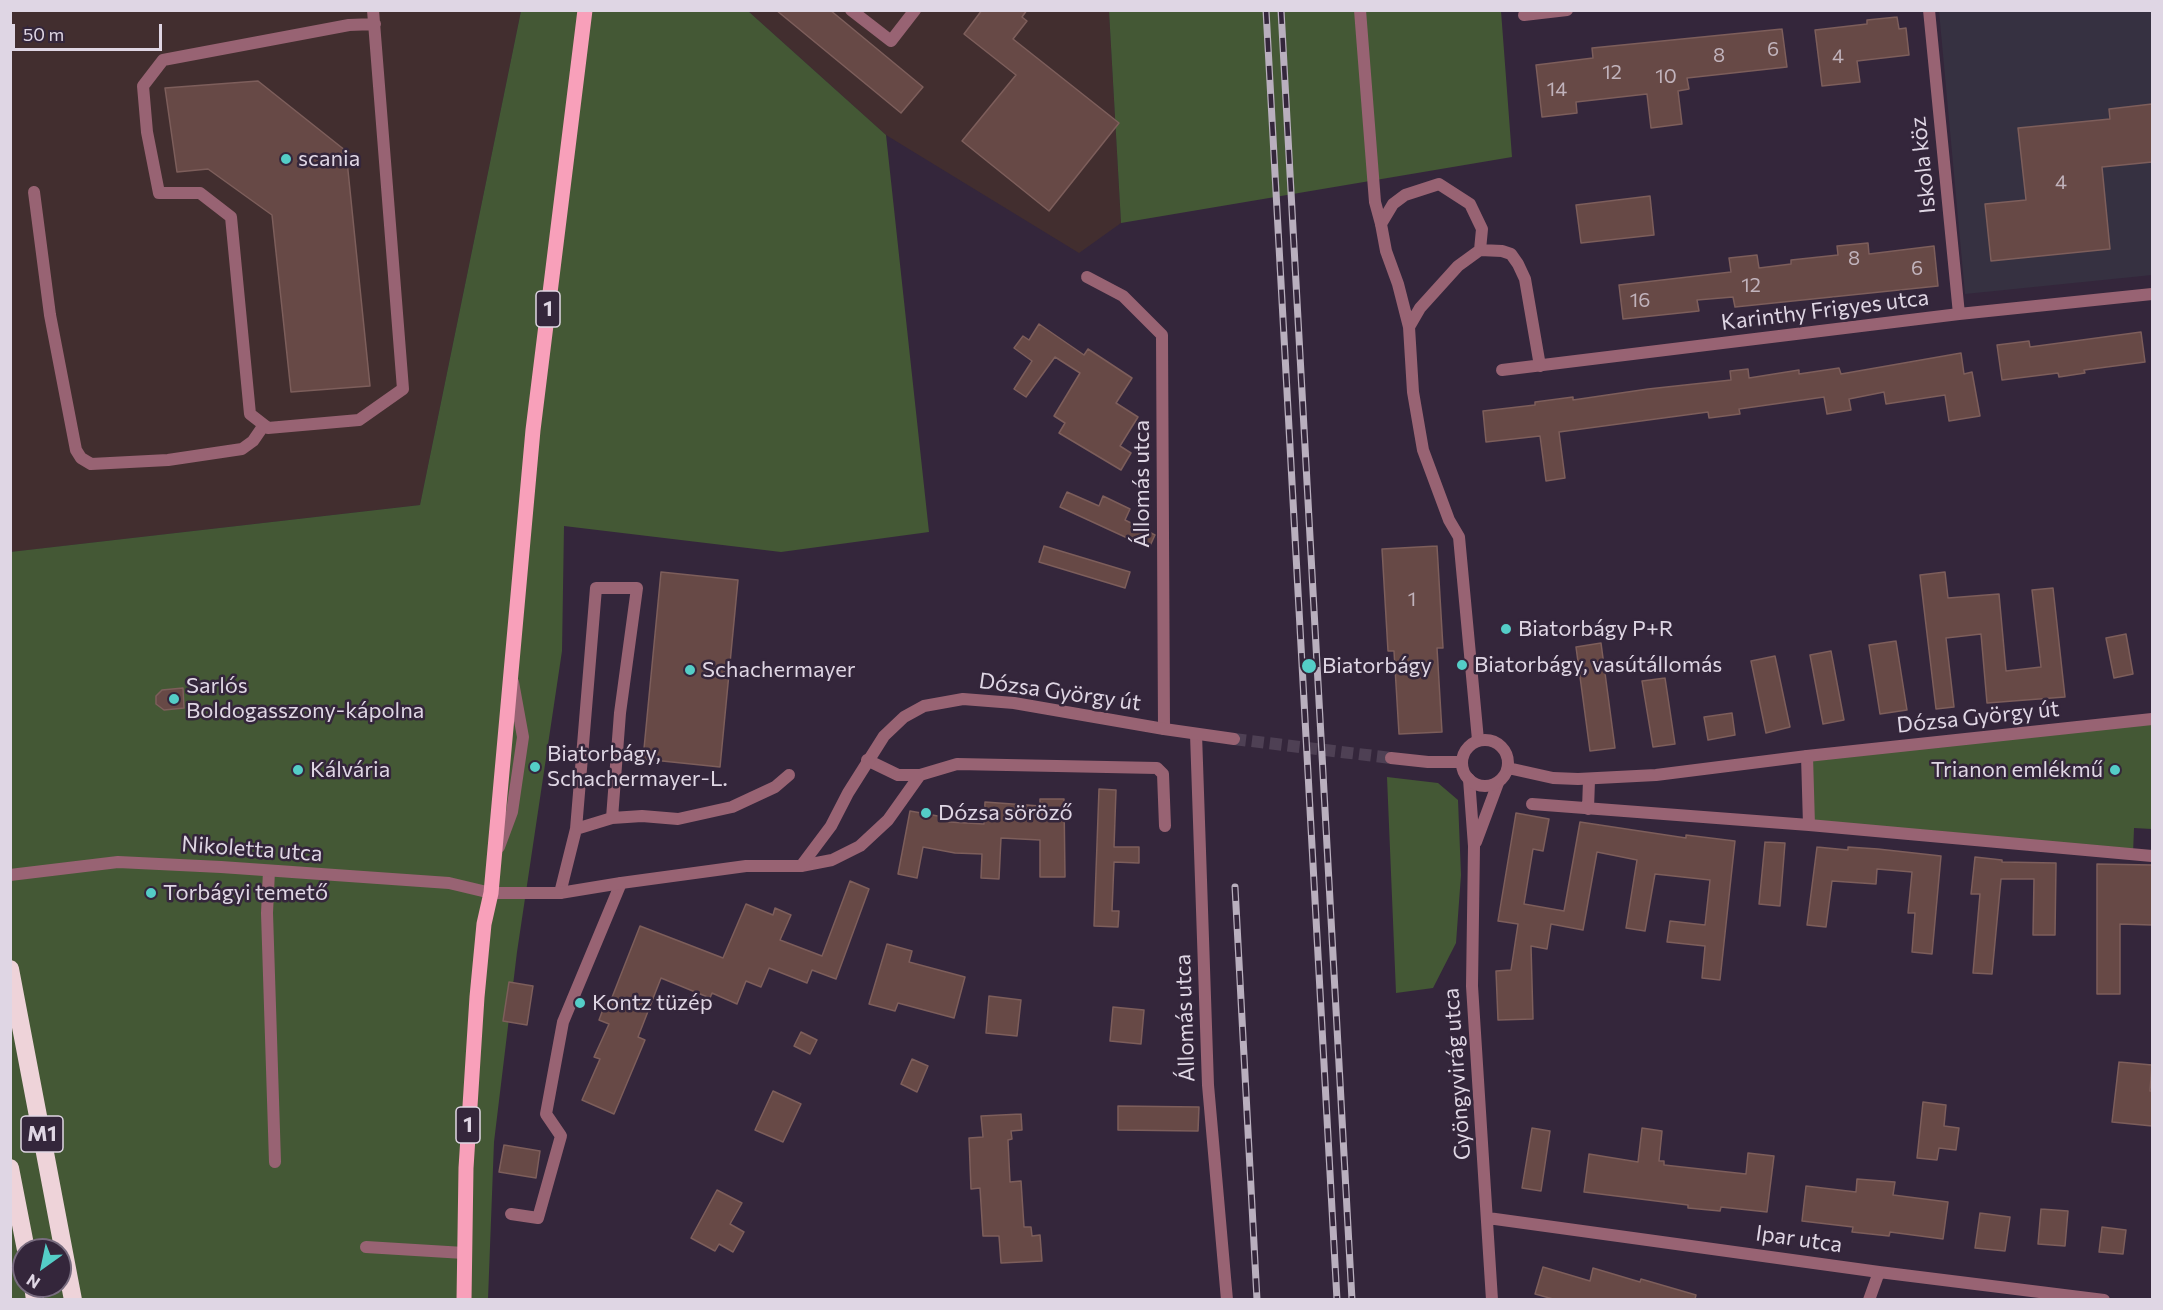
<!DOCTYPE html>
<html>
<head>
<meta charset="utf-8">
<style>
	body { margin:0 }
	#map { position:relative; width:2163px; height:1310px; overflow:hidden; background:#34263b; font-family:Commissioner,sans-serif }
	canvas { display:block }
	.frame { position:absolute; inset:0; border:12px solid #dfd6e4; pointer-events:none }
	.north { position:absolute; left:12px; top:1238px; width:60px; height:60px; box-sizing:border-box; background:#34263b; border:2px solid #786c7f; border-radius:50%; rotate:213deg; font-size:16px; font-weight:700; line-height:24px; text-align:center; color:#dfd6e4 }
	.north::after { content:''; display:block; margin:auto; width:21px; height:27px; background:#54cdc7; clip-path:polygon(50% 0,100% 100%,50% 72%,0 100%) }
	.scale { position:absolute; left:12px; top:24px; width:150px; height:27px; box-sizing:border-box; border:3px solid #dfd6e4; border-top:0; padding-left:8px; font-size:18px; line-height:21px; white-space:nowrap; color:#dfd6e4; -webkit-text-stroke:4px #34263b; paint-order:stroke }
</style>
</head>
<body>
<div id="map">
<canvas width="2163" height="1310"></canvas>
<div class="frame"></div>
<div class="north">N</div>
<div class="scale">50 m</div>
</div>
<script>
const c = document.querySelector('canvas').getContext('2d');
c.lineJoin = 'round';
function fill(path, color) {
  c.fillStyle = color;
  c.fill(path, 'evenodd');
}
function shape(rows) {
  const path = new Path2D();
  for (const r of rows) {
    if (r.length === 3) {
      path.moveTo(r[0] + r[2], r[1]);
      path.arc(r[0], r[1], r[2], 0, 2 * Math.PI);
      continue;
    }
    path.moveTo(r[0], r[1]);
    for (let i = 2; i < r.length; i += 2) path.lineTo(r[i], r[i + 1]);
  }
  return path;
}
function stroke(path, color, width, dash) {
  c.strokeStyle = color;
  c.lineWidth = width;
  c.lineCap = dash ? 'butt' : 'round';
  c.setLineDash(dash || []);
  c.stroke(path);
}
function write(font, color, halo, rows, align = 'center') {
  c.font = font + ' Commissioner,sans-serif';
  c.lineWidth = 5;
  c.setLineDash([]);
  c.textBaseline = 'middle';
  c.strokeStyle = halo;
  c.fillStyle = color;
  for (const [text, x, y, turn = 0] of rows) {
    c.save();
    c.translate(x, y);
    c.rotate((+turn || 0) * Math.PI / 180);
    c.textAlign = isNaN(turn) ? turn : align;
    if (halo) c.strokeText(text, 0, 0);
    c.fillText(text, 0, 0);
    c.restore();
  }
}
fill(shape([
	[10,11,521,11,420,505,11,552],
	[748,11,1109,11,1121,223,1079,253,886,135]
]), '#422e2f');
fill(shape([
	[1939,11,2152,11,2152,275,1965,294]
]), '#363141');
fill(shape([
	[521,11,748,11,886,135,929,532,781,552,564,526,562,651,517,952,494,1142,488,1299,11,1299,10,552,420,505],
	[24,1250,60,1250,60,1286,24,1286],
	[1109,11,1501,11,1512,157,1121,223],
	[2152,719,2152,829,2134,828,2133,854,1809,825,1807,756],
	[1387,777,1438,783,1458,800,1461,875,1456,943,1433,988,1396,993]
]), '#445835');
const building = shape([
	[776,10,830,10,923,87,901,113,776,10],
	[982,10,1027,10,1022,17,1027,21,1013,39,1119,123,1049,211,962,141,1016,75,964,34,982,10],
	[1897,17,1899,29,1906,28,1909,55,1857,61,1860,82,1822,86,1815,30,1867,24,1867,20,1897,17],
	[1782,29,1787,67,1687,78,1689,89,1678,91,1682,124,1651,128,1647,94,1576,102,1577,113,1542,117,1536,65,1593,58,1592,48,1782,29],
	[258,81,346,151,370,386,291,392,272,215,208,169,177,172,165,88,258,81],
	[2152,104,2152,162,2102,167,2110,249,1991,261,1985,204,2026,200,2018,128,2110,119,2109,109,2152,104],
	[1650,196,1654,235,1581,243,1576,205,1650,196],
	[1868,243,1869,254,1934,246,1938,286,1735,307,1733,297,1697,300,1699,311,1623,319,1619,285,1731,272,1729,258,1757,255,1759,268,1791,264,1791,260,1838,255,1837,246,1868,243],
	[1039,324,1084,355,1088,349,1132,378,1116,403,1138,417,1120,446,1131,453,1121,470,1059,433,1065,423,1054,416,1080,373,1055,357,1026,397,1014,389,1032,361,1014,348,1023,336,1029,340,1039,324],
	[2141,332,2145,362,2084,370,2085,373,2059,377,2058,373,2002,380,1997,345,2029,341,2030,347,2141,332],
	[1961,353,1964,374,1972,372,1980,416,1949,421,1945,395,1886,404,1884,392,1849,399,1851,410,1827,414,1824,397,1739,409,1740,414,1709,418,1708,412,1559,432,1565,478,1546,481,1540,436,1486,442,1483,411,1535,405,1535,402,1573,397,1573,400,1648,389,1731,380,1730,371,1748,369,1749,378,1799,370,1799,374,1839,368,1841,374,1961,353],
	[1067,492,1099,506,1103,496,1130,509,1125,520,1155,535,1149,548,1060,507,1067,492],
	[1044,546,1130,572,1125,588,1039,562,1044,546],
	[1437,546,1443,648,1437,648,1442,732,1399,734,1394,651,1388,651,1382,549,1437,546],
	[661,572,738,580,720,767,643,759,661,572],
	[1945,572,1948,598,1999,594,2006,671,2041,667,2032,590,2053,588,2065,697,1987,703,1981,634,1946,638,1954,707,1936,709,1920,575,1945,572],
	[2126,634,2133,674,2114,678,2106,638,2126,634],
	[1896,641,1907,710,1880,714,1869,645,1896,641],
	[1601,643,1615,748,1590,751,1576,647,1601,643],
	[1831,651,1844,720,1823,724,1810,655,1831,651],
	[1775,656,1790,727,1766,733,1751,661,1775,656],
	[1665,678,1675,744,1653,747,1642,681,1665,678],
	[183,688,184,708,164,710,156,704,156,696,162,690,183,688],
	[1732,713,1735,735,1708,740,1704,717,1732,713],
	[1099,789,1116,790,1114,847,1139,847,1139,863,1114,862,1112,911,1119,911,1118,927,1094,926,1099,789],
	[1040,799,1064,799,1065,877,1040,877,1040,840,1001,838,999,879,981,878,982,854,955,853,923,847,917,878,898,874,910,811,949,818,949,822,984,824,985,802,1040,806,1040,799],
	[1516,813,1549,819,1543,851,1533,849,1524,904,1564,911,1580,822,1686,838,1686,835,1735,841,1720,980,1702,978,1705,946,1667,942,1670,921,1705,925,1710,880,1655,874,1645,931,1626,928,1637,860,1597,852,1583,930,1551,924,1547,949,1531,946,1533,1019,1498,1020,1496,971,1511,970,1518,924,1498,921,1516,813],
	[1765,842,1785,843,1780,906,1759,904,1765,842],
	[1817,847,1848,850,1848,847,1878,849,1941,856,1932,954,1912,952,1915,913,1908,913,1912,872,1877,869,1876,884,1832,881,1826,927,1807,925,1817,847],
	[1975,857,2002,860,2002,862,2056,863,2055,935,2033,935,2034,879,2001,879,1992,974,1973,973,1980,894,1971,894,1975,857],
	[2097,864,2152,865,2152,925,2120,924,2120,994,2097,994,2097,864],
	[850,881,869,889,836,979,812,970,807,983,769,968,761,987,746,981,737,1004,712,993,710,998,661,978,638,1037,645,1040,614,1114,582,1100,600,1059,594,1057,609,1024,599,1020,605,1004,609,1005,640,926,723,958,746,904,773,915,775,908,791,915,780,940,822,956,850,881],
	[887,944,912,951,909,962,965,977,954,1018,898,1003,895,1011,869,1004,887,944],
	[509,982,533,986,527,1025,503,1021,509,982],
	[989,996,1021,1000,1017,1036,986,1033,989,996],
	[1113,1007,1144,1010,1141,1044,1110,1041,1113,1007],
	[801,1032,817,1040,810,1054,794,1046,801,1032],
	[912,1059,928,1066,917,1092,901,1084,912,1059],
	[2119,1062,2152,1065,2150,1091,2152,1091,2152,1126,2112,1122,2119,1062],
	[773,1091,801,1104,783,1142,755,1130,773,1091],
	[1923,1102,1946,1105,1944,1126,1959,1128,1956,1150,1939,1148,1937,1160,1917,1158,1923,1102],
	[1118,1106,1199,1107,1198,1131,1118,1130,1118,1106],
	[1021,1114,1022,1130,1011,1131,1012,1139,1008,1140,1010,1182,1021,1181,1024,1227,1031,1227,1032,1236,1040,1235,1042,1261,1001,1263,999,1236,983,1236,980,1188,971,1189,969,1138,983,1137,981,1116,1021,1114],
	[1532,1128,1550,1131,1541,1191,1522,1188,1532,1128],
	[1642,1128,1662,1131,1659,1161,1664,1161,1664,1165,1746,1174,1748,1153,1774,1156,1767,1212,1721,1207,1720,1211,1688,1208,1688,1205,1584,1192,1589,1154,1638,1162,1642,1128],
	[504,1145,540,1151,536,1178,499,1172,504,1145],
	[1857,1179,1895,1182,1893,1195,1948,1202,1943,1239,1890,1232,1889,1236,1852,1232,1853,1227,1802,1221,1806,1186,1856,1192,1857,1179],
	[717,1190,742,1203,730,1224,744,1232,733,1252,719,1244,715,1251,691,1238,717,1190],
	[2041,1209,2068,1211,2065,1246,2038,1244,2041,1209],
	[1980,1213,2010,1217,2005,1251,1975,1248,1980,1213],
	[2102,1227,2126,1230,2123,1254,2099,1252,2102,1227],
	[1543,1267,1590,1281,1593,1268,1640,1282,1641,1279,1696,1295,1695,1299,1553,1299,1535,1294,1543,1267]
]);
fill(building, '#674946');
stroke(building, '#7d5e5b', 1.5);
stroke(shape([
	[1234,739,1391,758]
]), '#4e4054', 12, [12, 6]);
stroke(shape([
	[373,10,403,389,359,420,268,428,250,414,231,217,200,193,159,193,147,132,143,86,163,60,349,25,375,24],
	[851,10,891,41,915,10],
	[1360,10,1375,202,1381,224],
	[34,192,50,315,76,450,81,458,91,464,168,460,242,449,253,441,264,425],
	[576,829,612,818,642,816,678,819,732,807,775,787,789,775],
	[499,847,512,812,523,737,513,682],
	[269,871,267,913,275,1162],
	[560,893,576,829,596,588,637,588,620,713,612,818],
	[511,1214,538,1218,561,1136,546,1114,563,1022,621,883],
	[366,1247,464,1253]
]), '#986373', 12);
stroke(shape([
	[1929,10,1959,314],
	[1524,15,1567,10],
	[1087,277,1123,296,1162,335,1164,729],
	[1409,327,1420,308,1458,266,1480,250,1502,251,1511,254,1518,264,1525,279,1540,366],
	[1502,370,1959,314,2152,294],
	[1196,734,1208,1085,1227,1300],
	[1478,740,1459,537,1449,520,1423,450,1413,392,1409,327,1398,284,1386,251,1381,224,1393,204,1405,195,1439,184,1470,204,1482,229,1480,250],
	[1807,756,1809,825],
	[867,760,898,775,920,775,957,764,1157,768,1163,774,1165,826],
	[1469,779,1474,846,1472,986,1492,1300],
	[1532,804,1809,825,2152,856],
	[1588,809,1589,780],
	[1476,842,1498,783],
	[801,866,832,860,860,846,888,820,920,775],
	[10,875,118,862,221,867,449,883,491,893],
	[1488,1218,1879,1272,2104,1300],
	[1869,1300,1879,1272]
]), '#986373', 12);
stroke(shape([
	[1485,763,23],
	[1391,758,1428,762,1462,762],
	[1508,768,1553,778,1578,779,1656,775,1807,756,2152,719],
	[491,893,560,893,621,883,746,866,801,866,831,826,848,793,884,736,904,717,924,706,963,699,1014,703,1164,729,1234,739]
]), '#986373', 12);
stroke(shape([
	[464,1300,466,1168,477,997,484,924,491,893,533,430,585,10]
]), '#f8a0ba', 15);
stroke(shape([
	[10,969,73,1300],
	[10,1168,26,1250],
	[33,1286,35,1300]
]), '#eed3d9', 18);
const rail = shape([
	[1266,10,1337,1300],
	[1281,10,1352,1300],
	[1235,887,1257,1300]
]);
stroke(rail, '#b9afbe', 7);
stroke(rail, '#34263b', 4.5, [14]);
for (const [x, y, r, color] of [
	[286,159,6,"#54cdc7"],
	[1506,629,6,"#54cdc7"],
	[1462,665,6,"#54cdc7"],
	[1309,666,8,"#54cdc7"],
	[690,670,6,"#54cdc7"],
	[174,699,6,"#54cdc7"],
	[535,767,6,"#54cdc7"],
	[298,770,6,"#54cdc7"],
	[2115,770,6,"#54cdc7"],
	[926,813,6,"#54cdc7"],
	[151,893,6,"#54cdc7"],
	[580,1003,6,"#54cdc7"]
]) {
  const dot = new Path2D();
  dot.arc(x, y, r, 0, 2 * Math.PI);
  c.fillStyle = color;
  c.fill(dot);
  stroke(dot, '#34263b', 2);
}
write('20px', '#c1b3bc', null, [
	["6",1773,49],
	["8",1719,55],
	["4",1838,56],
	["12",1612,72],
	["10",1666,76],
	["14",1557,89],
	["4",2061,182],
	["8",1854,258],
	["6",1917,268],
	["12",1751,285],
	["16",1640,300],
	["1",1412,599]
]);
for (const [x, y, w] of [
	[548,309,24],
	[468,1125,24],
	[42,1134,42]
]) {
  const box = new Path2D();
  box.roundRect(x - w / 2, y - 18, w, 36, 4.5);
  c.fillStyle = '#34263b';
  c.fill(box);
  stroke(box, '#dfd6e4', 1.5);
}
write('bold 21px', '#dfd6e4', null, [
	["1",548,309],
	["1",468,1125],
	["M1",42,1134]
]);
write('22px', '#dfd6e4', '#34263b', [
	["scania",298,159],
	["Biatorbágy P+R",1518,629],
	["Biatorbágy, vasútállomás",1474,665],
	["Biatorbágy",1322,666],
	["Schachermayer",702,670],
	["Sarlós",186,686],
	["Boldogasszony-kápolna",186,711],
	["Biatorbágy,",547,754],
	["Schachermayer-L.",547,779],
	["Kálvária",310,770],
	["Trianon emlékmű",2103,770,"right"],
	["Dózsa söröző",938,813],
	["Torbágyi temető",163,893],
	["Kontz tüzép",592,1003]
], 'left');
write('22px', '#dfd6e4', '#34263b', [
	["Iskola köz",1923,165,-96],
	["Karinthy Frigyes utca",1825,310,-7],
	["Állomás utca",1142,484,-90],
	["Dózsa György út",1060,692,8],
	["Dózsa György út",1978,717,-6],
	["Nikoletta utca",252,849,4],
	["Állomás utca",1185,1018,-92],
	["Gyöngyvirág utca",1457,1074,-94],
	["Ipar utca",1799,1239,8]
]);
</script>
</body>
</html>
